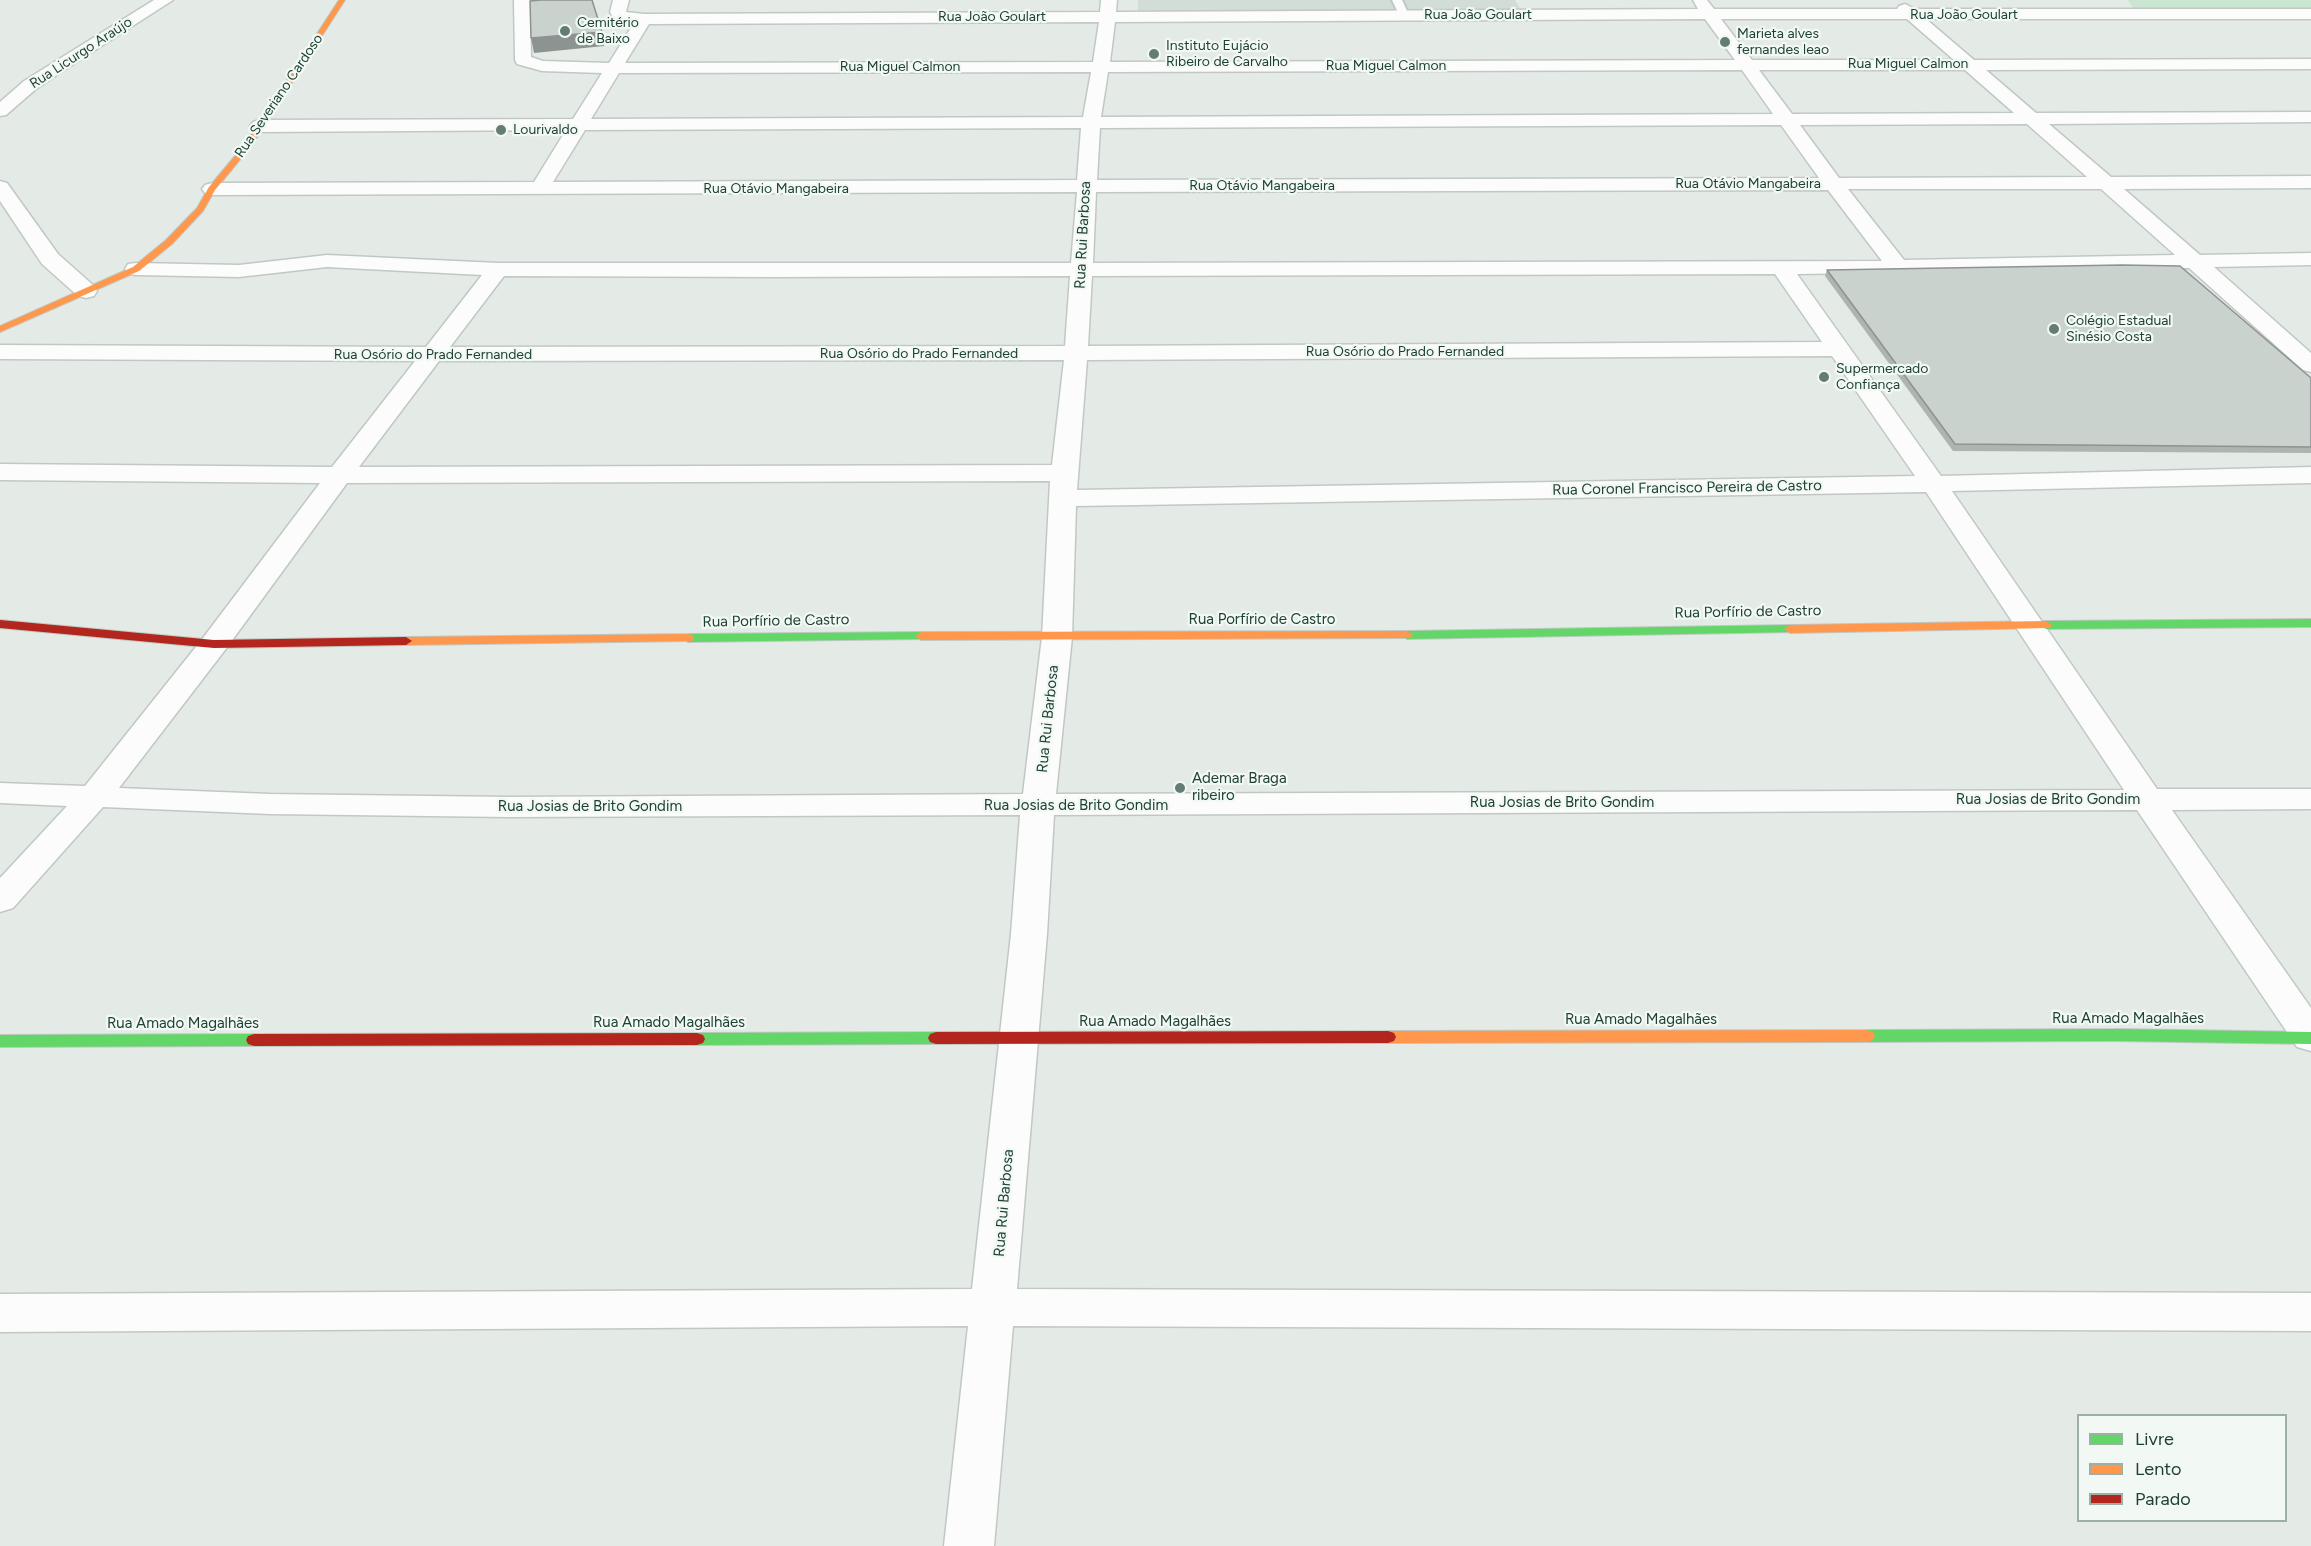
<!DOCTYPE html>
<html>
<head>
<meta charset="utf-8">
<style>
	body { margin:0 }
	#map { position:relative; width:2311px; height:1546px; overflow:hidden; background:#e4ebe7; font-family:Figtree,sans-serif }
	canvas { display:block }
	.legend { position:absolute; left:2077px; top:1414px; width:210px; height:108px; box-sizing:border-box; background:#f2f9f5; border:2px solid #9eafa8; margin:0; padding:8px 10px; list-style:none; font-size:18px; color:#1f4134 }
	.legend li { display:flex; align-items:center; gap:12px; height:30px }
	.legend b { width:30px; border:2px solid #9eafa8 }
</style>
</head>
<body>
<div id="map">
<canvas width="2311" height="1546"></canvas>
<ul class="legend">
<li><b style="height:8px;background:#63d668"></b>Livre</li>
<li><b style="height:8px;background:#ff974d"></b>Lento</li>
<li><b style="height:8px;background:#b3261e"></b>Parado</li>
</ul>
</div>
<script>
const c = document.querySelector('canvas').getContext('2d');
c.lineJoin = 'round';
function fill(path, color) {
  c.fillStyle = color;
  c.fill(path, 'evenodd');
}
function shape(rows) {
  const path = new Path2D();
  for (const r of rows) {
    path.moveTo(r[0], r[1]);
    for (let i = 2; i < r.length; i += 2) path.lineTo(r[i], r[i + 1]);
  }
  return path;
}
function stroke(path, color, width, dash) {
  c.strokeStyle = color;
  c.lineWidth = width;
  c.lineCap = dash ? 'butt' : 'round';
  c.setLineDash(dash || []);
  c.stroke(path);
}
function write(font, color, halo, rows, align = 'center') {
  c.font = font + ' Figtree,sans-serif';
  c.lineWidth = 4.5;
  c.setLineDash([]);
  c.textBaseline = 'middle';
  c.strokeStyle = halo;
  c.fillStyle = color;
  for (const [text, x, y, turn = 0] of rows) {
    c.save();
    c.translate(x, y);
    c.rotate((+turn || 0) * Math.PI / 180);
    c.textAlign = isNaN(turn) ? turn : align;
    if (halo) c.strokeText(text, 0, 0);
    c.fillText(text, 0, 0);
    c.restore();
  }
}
fill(shape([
	[1138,0,1515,0,1522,11,1138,13]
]), '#d1ddd6');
fill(shape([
	[2128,0,2311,0,2311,9,2133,8]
]), '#cbe6d0');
const lane = shape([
	[1392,0,1402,0,1409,15,1408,17,1400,17,1392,0]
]);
const street = shape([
	[154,0,173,0,61,72,36,89,6,115,0,116,0,102,24,81,154,0],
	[514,0,530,0,531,57,543,61,609,63,634,23,614,19,610,12,613,0,629,0,626,12,644,14,1100,12,1101,0,1117,0,1116,12,1698,9,1693,0,1707,0,1714,9,1897,9,1899,6,1905,4,1915,9,2311,9,2311,19,1926,19,1974,60,2311,59,2311,69,1986,70,2036,113,2311,112,2311,122,2049,124,2111,177,2311,176,2311,188,2124,189,2200,255,2311,253,2311,265,2214,267,2311,353,2311,372,2303,370,2189,268,1797,274,1941,476,2311,467,2311,483,1952,491,2157,789,2311,789,2311,809,2172,810,2311,1008,2311,1051,2297,1047,2137,810,1054,815,1047,934,1017,1289,2311,1293,2311,1331,1013,1326,994,1546,944,1546,968,1326,0,1332,0,1294,972,1289,1011,934,1020,815,509,817,270,814,103,807,13,908,0,912,0,878,67,806,0,803,0,783,85,786,203,638,320,483,0,480,0,464,332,467,415,361,0,359,0,345,426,347,482,275,327,267,239,277,136,275,128,274,125,269,128,264,136,263,239,265,327,255,498,263,1071,263,1077,192,212,195,205,193,202,189,205,185,212,183,534,182,566,130,259,132,253,130,250,126,253,122,259,120,573,119,602,73,542,71,517,64,515,60,514,0],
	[1705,19,1735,60,1110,62,1115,22,1705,19],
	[1721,19,1907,19,1954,60,1752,60,1721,19],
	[1099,22,1093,62,625,63,649,24,1099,22],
	[1742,70,1773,114,1101,117,1108,72,1742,70],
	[1759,70,1965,70,2014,113,1792,114,1759,70],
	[1091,72,1083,117,591,119,619,73,1091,72],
	[2027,124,2087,177,1839,178,1800,125,2027,124],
	[1781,125,1819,178,1097,180,1100,128,1781,125],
	[1081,128,1077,180,553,182,585,130,1081,128],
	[1848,189,2101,189,2175,255,1904,260,1848,189],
	[1828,190,1882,261,1093,263,1096,192,1828,190],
	[1775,274,1822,342,1088,346,1092,276,1775,274],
	[504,276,772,277,1070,276,1065,346,450,347,504,276],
	[1832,356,1915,476,1077,490,1087,360,1832,356],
	[1064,360,1052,465,359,467,439,361,1064,360],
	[1050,481,1042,637,1023,794,509,797,270,794,119,788,225,650,347,483,1050,481],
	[1926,492,2124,790,1056,794,1072,637,1076,506,1926,492],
	[0,181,7,183,58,254,94,286,97,291,94,296,86,298,78,296,42,264,0,201,0,181]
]);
const fast = shape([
	[2311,619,2311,627,2046,629,2040,625,2046,621,2311,619],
	[1790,625,1796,629,1794,632,1407,639,1401,635,1407,631,1790,625],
	[921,632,927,636,925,639,688,642,682,638,688,634,921,632],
	[2115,1029,2311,1032,2311,1044,2115,1041,1867,1042,1861,1040,1859,1036,1861,1032,1867,1030,2115,1029],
	[936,1032,942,1034,944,1038,942,1042,936,1044,697,1045,691,1043,689,1039,691,1035,697,1033,936,1032],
	[254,1034,260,1036,262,1040,260,1044,254,1046,0,1047,0,1035,254,1034]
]);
const slow = shape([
	[339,0,345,0,252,145,215,190,203,211,172,244,139,271,0,332,0,326,133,267,166,240,197,208,209,187,245,144,339,0],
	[2046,621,2052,625,2050,628,1790,633,1784,629,1790,625,2046,621],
	[1407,631,1413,635,1411,638,921,640,915,636,921,632,1407,631],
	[688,634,692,635,694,638,692,641,406,645,400,641,406,637,688,634],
	[1867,1030,1873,1032,1875,1036,1873,1040,1867,1042,1388,1043,1382,1041,1380,1037,1382,1033,1388,1031,1867,1030]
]);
const jam = shape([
	[0,620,214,640,406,637,412,641,406,645,214,648,0,628,0,620],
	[1388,1031,1394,1033,1396,1037,1394,1041,1388,1043,936,1044,930,1042,928,1038,930,1034,936,1032,1388,1031],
	[697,1033,703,1035,705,1039,703,1043,697,1045,254,1046,248,1044,246,1040,248,1036,254,1034,697,1033]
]);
stroke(lane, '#c1c8c4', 4);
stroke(street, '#c1c8c4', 3);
stroke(fast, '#bfc9c4', 2);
stroke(slow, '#bfc9c4', 2);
stroke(jam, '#bfc9c4', 2);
fill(lane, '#fbfcfb');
fill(street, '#fbfcfb');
fill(fast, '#63d668');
fill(slow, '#ff974d');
fill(jam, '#b3261e');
fill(shape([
	[1827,270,2311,378,2311,453,1953,451,1825,276]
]), '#aeb5b1');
fill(shape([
	[602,32,604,46,534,53,531,38]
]), '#8d9390');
const building = shape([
	[541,0,592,0,602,32,531,38,530,1,541,0],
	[2122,265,2180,266,2311,378,2311,447,1955,444,1827,270,2122,265]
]);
fill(building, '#cad2ce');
stroke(building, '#8d9390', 1.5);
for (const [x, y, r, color] of [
	[565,31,6,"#647c73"],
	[1725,42,6,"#647c73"],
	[1154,54,6,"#647c73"],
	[501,130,6,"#647c73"],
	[2054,329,6,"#647c73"],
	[1824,377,6,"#647c73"],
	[1180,788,6,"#647c73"]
]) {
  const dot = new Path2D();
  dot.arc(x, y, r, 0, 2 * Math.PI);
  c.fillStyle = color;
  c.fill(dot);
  stroke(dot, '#f2f9f5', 2);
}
write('14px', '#1f4134', '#f2f9f5', [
	["Rua João Goulart",1478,15],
	["Rua João Goulart",1964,15],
	["Rua João Goulart",992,17],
	["Rua Licurgo Araújo",81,53,-33],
	["Rua Miguel Calmon",1908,64],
	["Rua Miguel Calmon",1386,66],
	["Rua Miguel Calmon",900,67],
	["Rua Severiano Cardoso",279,96,-56],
	["Rua Otávio Mangabeira",1748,184],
	["Rua Otávio Mangabeira",1262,186],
	["Rua Otávio Mangabeira",776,189],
	["Rua Osório do Prado Fernanded",1405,352],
	["Rua Osório do Prado Fernanded",919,354],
	["Rua Osório do Prado Fernanded",433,355]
]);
write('14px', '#1f4134', '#f2f9f5', [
	["Cemitério",577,23],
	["de Baixo",577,39],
	["Marieta alves",1737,34],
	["fernandes leao",1737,50],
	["Instituto Eujácio",1166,46],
	["Ribeiro de Carvalho",1166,62],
	["Lourivaldo",513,130],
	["Colégio Estadual",2066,321],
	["Sinésio Costa",2066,337],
	["Supermercado",1836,369],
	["Confiança",1836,385]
], 'left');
write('15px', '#1f4134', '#f2f9f5', [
	["Rua Rui Barbosa",1083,235,-87],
	["Rua Coronel Francisco Pereira de Castro",1687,488,-1],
	["Rua Porfírio de Castro",1748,612,-1],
	["Rua Porfírio de Castro",1262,620],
	["Rua Porfírio de Castro",776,621,-1],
	["Rua Rui Barbosa",1048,719,-84],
	["Rua Josias de Brito Gondim",2048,800],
	["Rua Josias de Brito Gondim",1562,803],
	["Rua Josias de Brito Gondim",1076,806],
	["Rua Josias de Brito Gondim",590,807],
	["Rua Amado Magalhães",2128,1019],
	["Rua Amado Magalhães",1641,1020],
	["Rua Amado Magalhães",1155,1022],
	["Rua Amado Magalhães",669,1023],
	["Rua Amado Magalhães",183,1024],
	["Rua Rui Barbosa",1004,1203,-85]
]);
write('15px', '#1f4134', '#f2f9f5', [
	["Ademar Braga",1192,779],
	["ribeiro",1192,796]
], 'left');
</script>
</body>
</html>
